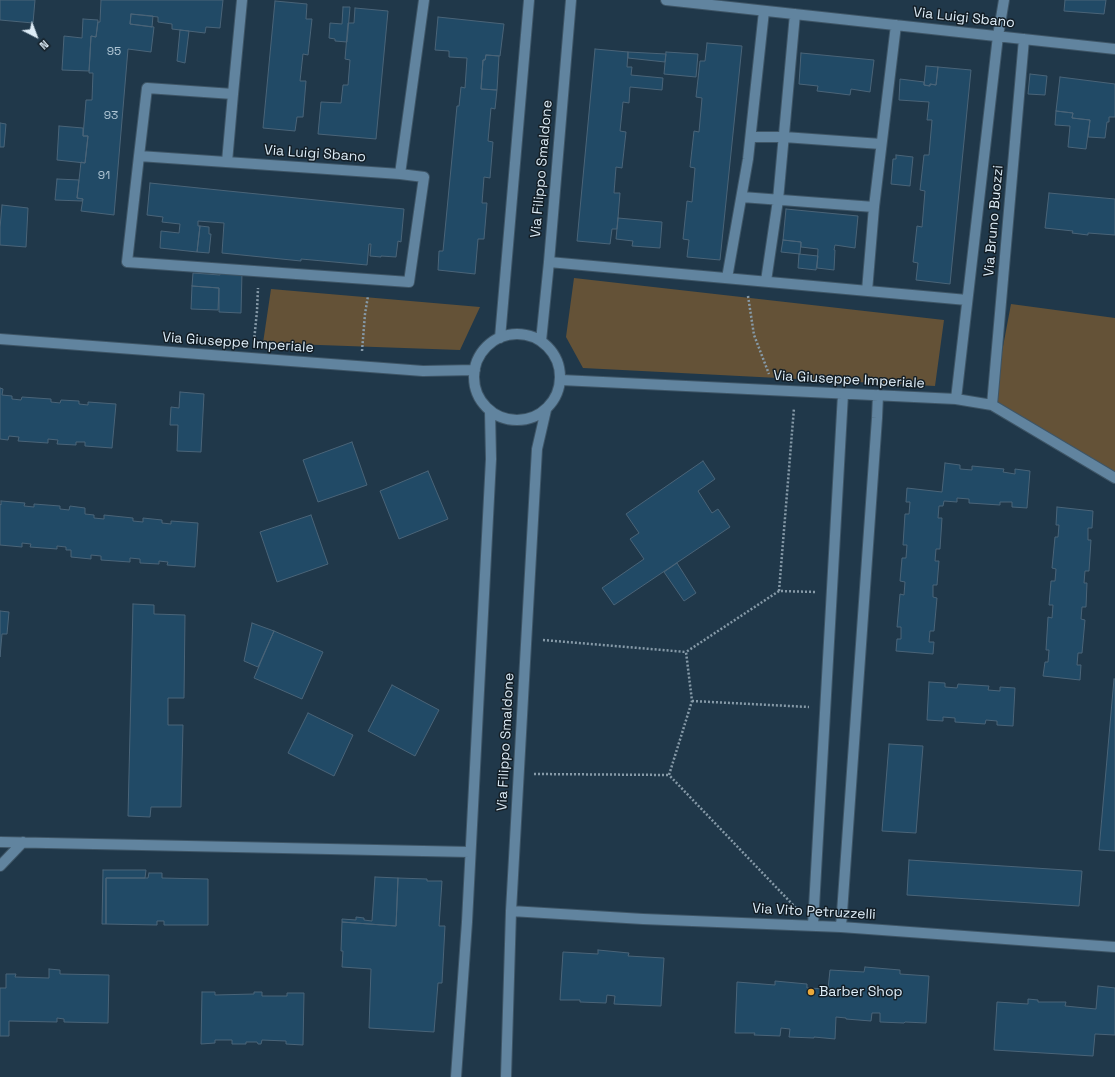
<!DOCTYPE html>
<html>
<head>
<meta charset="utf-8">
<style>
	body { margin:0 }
	#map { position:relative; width:1115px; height:1077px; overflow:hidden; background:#20384a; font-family:"Space Grotesk",sans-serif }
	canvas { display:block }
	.north { position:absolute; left:16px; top:16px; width:40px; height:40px; -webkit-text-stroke:3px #131e26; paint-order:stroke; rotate:138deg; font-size:11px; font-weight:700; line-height:16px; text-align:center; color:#ddecf7 }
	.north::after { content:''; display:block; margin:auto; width:14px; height:18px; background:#ddecf7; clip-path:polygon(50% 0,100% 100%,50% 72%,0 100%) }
</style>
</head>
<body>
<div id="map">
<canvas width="1115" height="1077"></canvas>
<div class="north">N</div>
</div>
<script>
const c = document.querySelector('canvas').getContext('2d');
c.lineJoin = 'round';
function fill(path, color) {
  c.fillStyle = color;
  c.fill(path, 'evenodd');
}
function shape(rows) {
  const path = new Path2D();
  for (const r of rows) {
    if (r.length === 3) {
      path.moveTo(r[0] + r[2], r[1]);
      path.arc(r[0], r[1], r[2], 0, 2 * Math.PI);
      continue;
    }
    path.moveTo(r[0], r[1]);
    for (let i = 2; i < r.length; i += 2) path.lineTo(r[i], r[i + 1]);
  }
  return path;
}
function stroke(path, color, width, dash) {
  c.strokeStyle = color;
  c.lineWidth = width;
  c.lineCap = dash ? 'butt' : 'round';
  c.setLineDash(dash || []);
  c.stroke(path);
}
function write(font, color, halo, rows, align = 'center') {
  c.font = font + ' "Space Grotesk",sans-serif';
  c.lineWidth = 3;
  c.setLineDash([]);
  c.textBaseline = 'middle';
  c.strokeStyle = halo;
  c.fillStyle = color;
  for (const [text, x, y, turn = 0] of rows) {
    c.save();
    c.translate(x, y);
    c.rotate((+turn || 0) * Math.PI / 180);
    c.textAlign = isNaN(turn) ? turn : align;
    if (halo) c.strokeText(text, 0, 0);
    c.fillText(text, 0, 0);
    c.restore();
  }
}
fill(shape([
	[574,278,944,320,935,386,583,368,566,337],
	[271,289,480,307,460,350,263,343],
	[1011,304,1115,318,1115,478,992,405]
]), '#645237');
const building = shape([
	[0,0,35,0,33,23,0,20,0,0],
	[101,0,223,0,220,28,206,27,205,33,172,29,172,24,158,22,158,17,131,14,130,24,154,27,151,52,128,49,114,215,81,211,83,199,77,198,81,162,85,163,88,136,83,136,86,100,92,100,93,73,89,73,91,36,96,37,98,22,100,22,101,0],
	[1065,0,1106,0,1104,14,1064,11,1065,0],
	[275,1,307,4,306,19,312,19,308,55,303,54,300,81,306,81,303,117,297,117,295,131,263,128,275,1],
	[343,7,350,7,347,42,335,41,335,39,329,38,330,23,342,24,343,7],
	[355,8,388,11,376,139,318,134,321,102,341,103,343,85,348,85,350,60,345,59,348,23,354,23,355,8],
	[131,14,153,16,152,27,130,24,131,14],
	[438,17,504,24,500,56,486,55,485,60,483,60,481,89,497,90,495,109,491,108,488,141,493,142,490,178,484,177,482,203,487,203,484,239,478,239,475,274,438,270,439,251,443,251,457,106,459,106,461,87,465,88,467,58,449,57,449,51,435,50,438,17],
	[83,19,98,20,96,37,91,36,89,71,62,70,64,36,82,38,83,19],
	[180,30,189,31,185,63,177,61,180,30],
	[707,43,742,46,720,260,687,257,689,240,683,239,687,201,692,202,695,168,690,167,694,131,699,132,702,98,696,97,700,61,705,61,707,43],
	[595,49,628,52,627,67,632,67,631,75,663,78,662,90,630,87,629,103,623,102,620,131,626,132,622,168,616,167,614,193,620,193,618,218,617,229,612,229,610,244,577,241,595,49],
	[628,52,666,54,665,62,628,58,628,52],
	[666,52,698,54,696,77,664,74,666,52],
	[801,53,874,60,870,92,851,89,850,95,834,93,817,91,818,86,799,84,801,53],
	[486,55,499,56,497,90,481,89,483,60,485,60,486,55],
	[926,66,938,67,936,85,930,84,930,86,924,85,926,66],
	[938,67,971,70,950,284,916,280,918,263,913,262,917,226,922,227,925,191,920,190,924,155,929,155,932,120,927,120,929,102,899,100,900,79,924,82,924,85,930,86,930,84,936,85,938,67],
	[1030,74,1047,76,1045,95,1028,94,1030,74],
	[1060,77,1115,84,1115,117,1109,117,1109,122,1107,122,1105,138,1088,137,1090,120,1072,118,1073,113,1056,111,1060,77],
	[1056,111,1073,113,1072,118,1090,120,1086,149,1068,147,1070,126,1055,125,1056,111],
	[0,123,6,124,4,147,0,147,0,123],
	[59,126,83,128,83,136,88,136,85,163,57,160,59,126],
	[896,155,913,157,910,186,891,184,893,159,896,159,896,155],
	[57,179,79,180,77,198,83,199,82,201,55,200,57,179],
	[150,183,404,209,401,242,398,241,396,257,381,256,381,257,370,256,371,244,369,244,367,265,301,259,301,261,222,253,224,223,198,221,198,226,200,226,197,252,160,248,161,231,179,233,180,224,162,222,163,217,147,215,150,183],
	[1049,193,1115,199,1115,235,1088,233,1088,235,1072,233,1073,231,1045,228,1049,193],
	[2,205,28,208,26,247,0,245,0,228,2,205],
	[786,209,858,216,855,248,835,245,834,250,835,250,834,270,817,268,818,249,801,247,801,242,783,240,786,209],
	[618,218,662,222,660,248,632,246,633,241,616,239,618,218],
	[200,226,209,227,209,234,211,234,209,253,197,252,200,226],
	[783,240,801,242,800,254,781,252,783,240],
	[799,254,818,256,816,270,798,268,799,254],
	[220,271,242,272,241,313,219,312,219,288,192,286,193,273,220,275,220,271],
	[192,286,219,288,218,310,191,309,192,286],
	[0,388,3,389,2,395,12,396,12,399,21,400,22,397,51,399,51,402,60,403,61,400,79,401,79,404,88,405,88,402,116,404,112,448,85,446,85,442,76,442,76,445,57,444,58,440,48,439,48,443,18,441,19,437,9,436,8,440,0,439,0,388],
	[180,392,204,394,201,452,177,451,178,425,170,425,171,407,179,408,180,392],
	[352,442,367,485,318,502,303,460,352,442],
	[703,461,715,479,698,491,712,513,718,509,730,527,614,605,602,588,644,559,630,539,639,533,626,514,703,461],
	[945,463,960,465,960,469,972,470,972,466,1004,469,1003,472,1015,474,1015,469,1030,471,1027,508,1012,507,1012,502,1000,502,1000,505,969,503,969,499,957,498,957,502,944,501,943,506,939,506,938,518,942,518,940,549,936,549,935,561,939,561,937,585,933,585,933,597,937,598,934,631,930,631,929,642,934,642,933,654,896,651,897,639,901,639,901,627,897,627,900,594,904,595,905,582,900,581,902,558,906,558,907,545,903,545,905,514,909,514,910,502,906,502,907,488,942,492,945,463],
	[428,471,448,519,399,539,380,491,428,471],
	[1,501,25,503,24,506,34,507,34,504,60,506,60,509,69,510,70,506,85,508,85,514,94,515,94,518,104,519,104,515,133,518,133,521,143,522,143,518,162,520,162,523,171,524,171,521,198,523,195,567,167,565,168,562,159,561,159,564,140,563,140,559,130,558,130,562,101,560,101,556,91,555,91,559,71,557,71,550,66,550,66,547,57,546,57,549,30,547,31,544,22,543,22,547,0,545,0,504,1,505,1,501],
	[1057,507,1093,511,1092,528,1088,528,1088,540,1091,540,1089,571,1085,571,1084,583,1087,583,1086,607,1082,607,1081,619,1085,620,1082,653,1078,653,1077,665,1081,665,1080,680,1043,676,1045,662,1048,662,1049,650,1046,650,1048,617,1052,618,1053,605,1049,605,1051,581,1055,581,1056,569,1052,568,1055,537,1058,537,1059,525,1056,525,1057,507],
	[311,515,328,564,277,582,260,532,311,515],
	[677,563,696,593,684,601,664,572,677,563],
	[133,604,154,605,154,614,185,615,184,698,168,698,168,725,183,725,181,807,151,807,150,817,128,816,133,604],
	[0,611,9,612,7,634,2,634,0,657,0,611],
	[252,623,274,631,258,667,244,661,252,623],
	[274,631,323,652,302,699,254,678,274,631],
	[1114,679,1115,679,1115,851,1099,850,1114,679],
	[929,682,945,683,945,687,957,688,958,684,989,686,988,690,1000,691,1000,687,1015,688,1013,726,997,725,997,721,986,720,985,724,955,722,955,718,943,717,943,721,927,720,929,682],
	[392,685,439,710,415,756,368,731,392,685],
	[308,713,353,735,334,776,288,753,308,713],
	[889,744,923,746,916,833,882,831,889,744],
	[909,860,1082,871,1079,906,907,895,909,860],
	[103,870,146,870,145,878,106,878,106,924,102,924,103,870],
	[149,873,162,873,162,878,208,879,208,925,164,925,164,921,157,921,157,925,106,924,106,878,148,878,149,873],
	[375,877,398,878,396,926,342,922,342,919,356,920,356,917,364,918,364,920,372,921,375,877],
	[398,878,427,879,427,881,442,881,439,926,445,926,442,983,438,983,434,1032,369,1028,371,969,342,967,343,951,341,951,342,922,396,926,398,878],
	[598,950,629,953,628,956,664,958,661,1006,614,1004,615,996,607,995,606,1003,580,1002,580,1000,560,1000,563,952,598,954,598,950],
	[865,967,900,970,900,974,929,976,926,1023,905,1022,904,1023,880,1022,880,1013,872,1013,871,1021,846,1019,846,1018,836,1017,835,1039,814,1037,814,1038,789,1037,790,1029,781,1028,780,1036,754,1035,755,1033,735,1033,737,982,775,985,775,981,807,984,807,988,828,989,830,970,864,972,865,967],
	[49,969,60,970,60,974,109,975,108,1023,64,1022,64,1019,57,1018,57,1022,9,1021,9,1036,0,1036,0,988,6,988,6,974,16,974,15,977,49,978,49,969],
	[1098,986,1115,988,1115,1035,1095,1034,1093,1056,994,1050,997,1002,1028,1004,1028,999,1038,1000,1038,1002,1066,1002,1065,1006,1096,1009,1098,986],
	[202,992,215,992,215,995,254,994,254,992,262,992,262,996,287,996,287,993,304,993,303,1045,286,1044,286,1041,262,1040,261,1044,258,1044,257,1042,246,1042,246,1044,232,1044,232,1040,215,1040,215,1043,201,1044,202,992]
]);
fill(building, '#214a66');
stroke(building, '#4a6478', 1);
const minor = shape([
	[666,0,1115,49],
	[233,94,242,0],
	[751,137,784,137,881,144],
	[139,156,127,262,409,282,424,177,400,174,424,0],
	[227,162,233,94,147,88,139,156,400,174],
	[742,197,874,207,896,25],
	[549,262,967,300],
	[727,278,748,159,764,11],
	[766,281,778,200,795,14],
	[867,291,874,207],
	[517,377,43],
	[500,338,529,0],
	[0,339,423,371,475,370],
	[541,341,549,262,571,0],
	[561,380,956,399,992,405,1115,478],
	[956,399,998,36,1004,0],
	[992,405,1024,39],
	[0,842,470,852],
	[0,866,23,842],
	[511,911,643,919,841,927,1115,947],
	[813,925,843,394],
	[841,927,877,418,878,395],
	[456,1077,467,922,491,459,490,411],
	[506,1077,511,911,537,449,546,410]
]);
stroke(minor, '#3e5566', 12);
stroke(shape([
	[748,296,754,335,769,374],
	[254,341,257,311,258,288],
	[362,351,365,314,368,296],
	[779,591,794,408],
	[543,640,686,652],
	[692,701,809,707],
	[534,774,669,775],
	[796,908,669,775,692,701,686,652,779,591,816,592]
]), '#869aa8', 2.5, [2, 2]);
stroke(minor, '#61849f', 10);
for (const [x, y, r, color] of [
	[811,992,4,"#eba93a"]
]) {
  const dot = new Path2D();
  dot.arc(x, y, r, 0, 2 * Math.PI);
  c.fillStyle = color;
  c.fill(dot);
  stroke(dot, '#131e26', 1.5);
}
write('12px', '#aec4d3', null, [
	["95",114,52],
	["93",111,116],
	["91",104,176]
]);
write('14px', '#ddecf7', '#131e26', [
	["Via Luigi Sbano",964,18,6],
	["Via Luigi Sbano",315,154,4],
	["Via Filippo Smaldone",542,169,-85],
	["Via Bruno Buozzi",994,221,-85],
	["Via Giuseppe Imperiale",238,343,4],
	["Via Giuseppe Imperiale",849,380,3],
	["Via Filippo Smaldone",506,742,-87],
	["Via Vito Petruzzelli",814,912,3]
]);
write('14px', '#ddecf7', '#131e26', [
	["Barber Shop",819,992]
], 'left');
</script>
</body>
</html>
